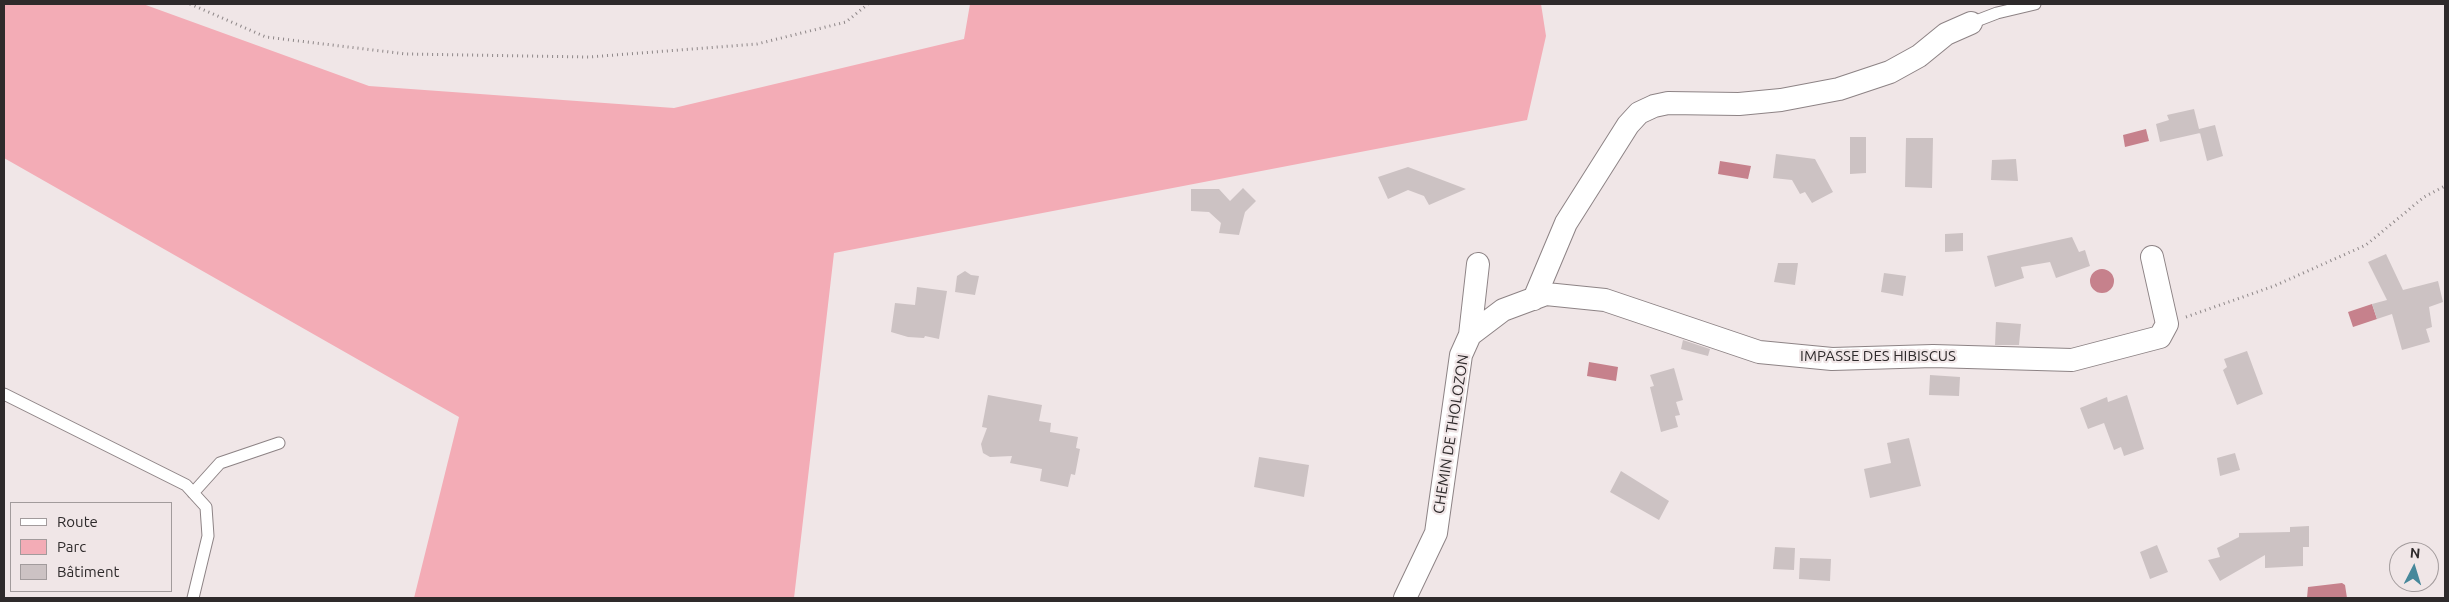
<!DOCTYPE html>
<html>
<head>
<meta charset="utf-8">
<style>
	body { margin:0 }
	#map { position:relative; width:2449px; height:602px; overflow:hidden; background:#f0e6e7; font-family:Ubuntu,sans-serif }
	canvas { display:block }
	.frame { position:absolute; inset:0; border:5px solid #2e2a2b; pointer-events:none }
	.legend { position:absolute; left:10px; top:502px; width:162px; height:90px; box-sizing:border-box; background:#f0e6e7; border:1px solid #a29b9c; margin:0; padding:6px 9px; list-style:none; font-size:15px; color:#2e2a2b }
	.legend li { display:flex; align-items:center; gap:10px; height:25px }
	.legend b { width:25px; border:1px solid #a29b9c }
	.north { position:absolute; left:2389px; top:542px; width:50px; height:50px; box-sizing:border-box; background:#f0e6e7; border:1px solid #a29b9c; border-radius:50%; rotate:5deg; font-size:14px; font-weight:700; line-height:20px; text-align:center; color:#2e2a2b }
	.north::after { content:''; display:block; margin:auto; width:18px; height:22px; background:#47889b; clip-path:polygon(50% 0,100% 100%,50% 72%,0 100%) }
</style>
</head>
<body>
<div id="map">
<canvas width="2449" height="602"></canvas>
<div class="frame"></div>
<ul class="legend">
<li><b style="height:6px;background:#fff"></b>Route</li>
<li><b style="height:14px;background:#f3acb6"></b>Parc</li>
<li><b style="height:14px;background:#ccc2c3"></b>Bâtiment</li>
</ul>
<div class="north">N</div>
</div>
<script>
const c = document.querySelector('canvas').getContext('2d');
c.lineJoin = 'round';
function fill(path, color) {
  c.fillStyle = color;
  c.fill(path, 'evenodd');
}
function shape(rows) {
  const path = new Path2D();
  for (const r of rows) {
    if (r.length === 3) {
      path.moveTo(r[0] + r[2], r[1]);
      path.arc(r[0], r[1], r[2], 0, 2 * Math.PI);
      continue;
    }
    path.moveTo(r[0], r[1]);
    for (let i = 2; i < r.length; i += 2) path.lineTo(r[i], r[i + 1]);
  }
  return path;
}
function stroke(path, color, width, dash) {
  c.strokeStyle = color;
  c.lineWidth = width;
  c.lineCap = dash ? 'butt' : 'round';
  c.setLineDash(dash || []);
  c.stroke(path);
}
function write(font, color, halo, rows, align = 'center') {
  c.font = font + ' Ubuntu,sans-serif';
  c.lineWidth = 4.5;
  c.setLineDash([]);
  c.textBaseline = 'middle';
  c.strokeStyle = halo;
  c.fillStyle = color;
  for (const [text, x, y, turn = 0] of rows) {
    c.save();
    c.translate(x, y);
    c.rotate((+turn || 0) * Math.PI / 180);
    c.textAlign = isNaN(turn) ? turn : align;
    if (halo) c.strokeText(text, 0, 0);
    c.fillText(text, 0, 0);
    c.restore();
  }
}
fill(shape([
	[4,4,143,4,369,86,674,108,964,39,970,4,1541,4,1546,36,1527,120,834,253,794,598,414,598,459,417,4,158]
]), '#f3acb6');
fill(shape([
	[2146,129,2149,141,2125,147,2123,135],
	[1720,161,1751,166,1748,179,1718,174],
	[2102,281,12],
	[2372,304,2377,319,2353,327,2348,312],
	[1589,362,1618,367,1616,381,1587,376],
	[2342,583,2345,585,2347,598,2307,598,2308,587]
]), '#c6818c');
fill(shape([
	[2194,109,2200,133,2160,142,2156,124,2169,120,2167,115],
	[2215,125,2223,156,2207,161,2199,129],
	[1850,137,1866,137,1866,173,1850,174],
	[1906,138,1933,138,1932,188,1905,187],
	[1776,154,1815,159,1833,192,1812,203,1805,192,1800,194,1792,180,1773,178],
	[2016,159,2018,181,1991,180,1992,160],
	[1408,167,1466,189,1429,205,1424,196,1408,190,1388,199,1378,177],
	[1243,188,1256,201,1245,212,1239,235,1219,233,1221,223,1209,212,1191,211,1191,189,1219,189,1230,201],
	[1963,233,1963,251,1945,252,1945,234],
	[2072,237,2079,252,2085,250,2090,266,2056,278,2050,262,2021,267,2024,278,1995,287,1987,256],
	[2386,254,2403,290,2438,281,2443,302,2429,307,2432,327,2426,329,2430,342,2402,350,2392,314,2377,319,2372,304,2387,300,2368,262],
	[1778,263,1798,263,1795,285,1774,282],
	[965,271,971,275,979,276,975,295,955,292,957,276],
	[1884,273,1906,276,1903,296,1881,292],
	[917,287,947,291,939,339,925,336,924,338,908,337,891,332,895,303,915,305],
	[1996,322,2021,324,2019,345,1995,345],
	[1683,340,1710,349,1708,356,1681,349],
	[2247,351,2263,394,2237,405,2223,370,2227,367,2224,359],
	[1674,368,1683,400,1676,402,1680,415,1675,416,1678,427,1661,432,1650,387,1654,386,1650,375],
	[1930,375,1960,377,1959,396,1929,395],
	[988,395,1042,405,1039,421,1051,423,1050,432,1078,437,1076,448,1080,449,1075,475,1071,474,1068,487,1040,481,1042,469,1010,463,1012,456,990,457,983,453,981,444,987,428,982,427],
	[2127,395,2144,449,2124,456,2121,447,2114,450,2104,423,2088,429,2080,408,2107,397,2108,402],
	[1909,438,1921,486,1870,498,1864,469,1891,463,1887,443],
	[2235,453,2240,470,2220,476,2217,458],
	[1259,457,1309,465,1304,497,1254,487],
	[1621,471,1669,501,1659,520,1610,492],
	[2309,526,2309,547,2303,547,2303,566,2265,568,2265,555,2220,581,2208,560,2220,557,2217,548,2239,537,2239,533,2290,532,2290,527],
	[2157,545,2168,572,2150,579,2140,552],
	[1775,547,1795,548,1794,570,1773,569],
	[1800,558,1831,559,1830,581,1799,579]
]), '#ccc2c3');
const service = shape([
	[1971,23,1997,13,2035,4],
	[4,394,186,485,206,507,208,536,193,598],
	[193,493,220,463,279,443]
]);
const minor = shape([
	[1534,299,1566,223,1628,125,1639,113,1654,106,1668,103,1739,104,1781,100,1839,89,1890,72,1919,56,1946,34,1971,23],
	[1470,335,1503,310,1546,294,1605,300,1759,352,1832,359,1933,356,2072,360,2160,337,2167,324,2152,257],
	[1405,598,1436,533,1461,355,1470,335,1478,264]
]);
stroke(service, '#8d8385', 13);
stroke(minor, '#8d8385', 24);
stroke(shape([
	[190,4,266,37,406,54,589,57,757,44,846,22,868,4],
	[2186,317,2274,286,2366,245,2424,197,2445,186]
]), '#8e8788', 3, [1, 4]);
stroke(service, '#fff', 11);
stroke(minor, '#fff', 22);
write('15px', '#2e2a2b', '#f0e6e7', [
	["IMPASSE DES HIBISCUS",1878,356],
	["CHEMIN DE THOLOZON",1451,434,-81]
]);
</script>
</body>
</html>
